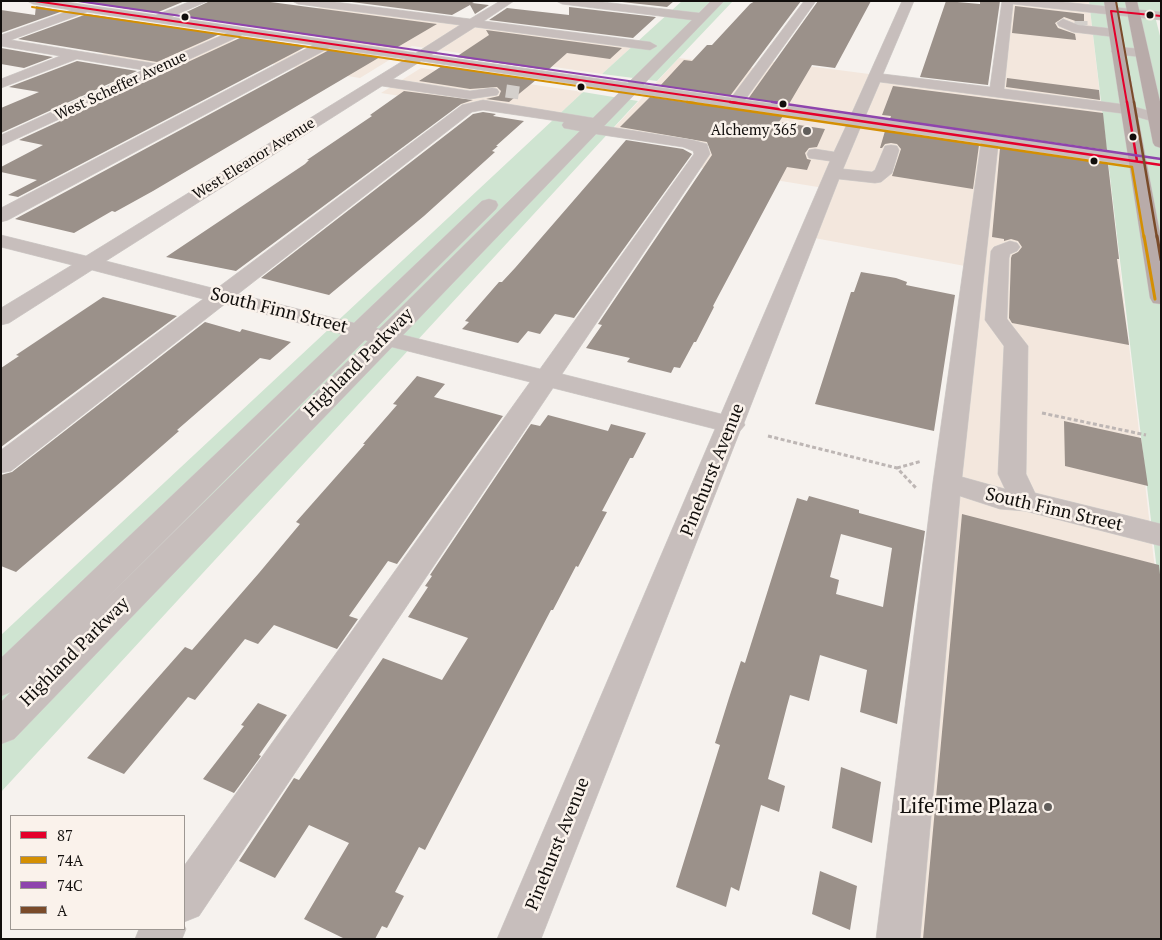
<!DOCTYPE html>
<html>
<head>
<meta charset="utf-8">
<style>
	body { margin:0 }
	#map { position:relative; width:1162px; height:940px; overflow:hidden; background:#f6f2ee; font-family:"PT Serif",serif }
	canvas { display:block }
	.frame { position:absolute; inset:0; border:2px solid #110e0c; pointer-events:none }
	.legend { position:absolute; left:10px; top:815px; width:175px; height:115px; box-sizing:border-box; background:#faf2eb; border:1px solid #9d9792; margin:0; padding:6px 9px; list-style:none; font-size:15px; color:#110e0c }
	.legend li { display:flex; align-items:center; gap:10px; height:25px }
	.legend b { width:25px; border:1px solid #9d9792 }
</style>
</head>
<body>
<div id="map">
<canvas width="1162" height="940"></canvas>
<div class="frame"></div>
<ul class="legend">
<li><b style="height:6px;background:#e4002b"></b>87</li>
<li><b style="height:6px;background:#d48f02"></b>74A</li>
<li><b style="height:6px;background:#8e44ad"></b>74C</li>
<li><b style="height:6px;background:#7a4b2a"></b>A</li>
</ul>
</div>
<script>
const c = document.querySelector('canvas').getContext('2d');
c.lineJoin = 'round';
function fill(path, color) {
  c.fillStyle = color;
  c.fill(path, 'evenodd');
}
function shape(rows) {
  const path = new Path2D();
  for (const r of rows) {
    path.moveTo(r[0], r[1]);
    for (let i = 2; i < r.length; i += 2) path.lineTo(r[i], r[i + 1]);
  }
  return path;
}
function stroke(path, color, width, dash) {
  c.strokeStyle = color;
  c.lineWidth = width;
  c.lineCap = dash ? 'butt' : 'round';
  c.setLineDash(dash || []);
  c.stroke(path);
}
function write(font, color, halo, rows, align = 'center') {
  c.font = font + ' "PT Serif",serif';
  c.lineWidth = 5;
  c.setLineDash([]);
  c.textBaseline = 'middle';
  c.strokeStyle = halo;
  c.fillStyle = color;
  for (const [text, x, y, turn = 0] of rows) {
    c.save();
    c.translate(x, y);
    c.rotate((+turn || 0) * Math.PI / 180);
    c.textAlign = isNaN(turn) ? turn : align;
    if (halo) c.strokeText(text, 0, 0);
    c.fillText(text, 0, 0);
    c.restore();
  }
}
fill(shape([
	[1014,1,1089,1,1161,621,1161,939,913,939,981,269,809,237,830,189,696,167,710,147,612,130,679,58,763,69,769,61,1000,91],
	[326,4,636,43,602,74,412,46,360,78,209,54,171,71,92,58,162,29,312,52,340,37,277,27],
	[421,68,583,92,553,120,381,93]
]), '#f3e7dd');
fill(shape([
	[682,1,733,1,657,81,602,74],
	[1089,1,1161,1,1161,12,1154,12,1161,40,1161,604],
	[583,92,638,101,1,792,1,635]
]), '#cfe4d1');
fill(shape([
	[74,1,185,1,156,13],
	[210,1,263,1,437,24,396,48,178,16],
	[344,1,476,1,472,3,489,5,475,14,470,5,452,15],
	[613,1,674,1,667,7],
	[755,1,801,1,730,96,660,86,684,60,692,61,707,45,712,45,750,4],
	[818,1,871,1,835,68,812,65,789,104,748,99],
	[946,1,980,4,980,1,1000,1,988,85,920,77],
	[36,6,63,11,1,33,1,10,35,15],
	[1015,6,1084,14,1084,24,1064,17,1055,23,1058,28,1075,34,1076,40,1012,33],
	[569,7,656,17,633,38,489,20,507,8,569,15],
	[87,14,220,34,157,62,18,39],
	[486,30,622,48,610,59,567,53,548,70,456,57,489,35],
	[242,37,307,46,18,197,8,195,37,180,1,172,1,167,43,145,19,140],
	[1,48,53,57,24,68,1,64],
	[329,50,380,57,153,191,115,212,112,211,74,233,15,219],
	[77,61,137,71,1,133,1,108,39,92,9,87],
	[442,66,536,80,509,102,486,99,499,96,501,91,497,87,470,89,419,81],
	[1007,78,1099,90,1100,100,1006,87],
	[893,86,1103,113,1107,150,890,119,891,116,882,115],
	[404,91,473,100,461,104,236,271,166,257,305,164,309,160,307,160,372,116,370,115],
	[650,97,783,116,779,122,825,129,817,147,809,148,805,153,807,159,811,160,807,170,787,167,713,306,714,307,696,342,694,342,680,368,674,367,671,373,627,362,630,358,586,348,602,325,598,324,712,155,707,142,620,127],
	[483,112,496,114,493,116,524,121,496,146,498,146,492,151,495,152,424,216,329,295,261,278,473,114],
	[885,131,979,145,973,189,892,176,901,149,897,144,891,143,885,144,882,148,880,148],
	[626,140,683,149,692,154,574,318,555,314,540,334,528,331,518,343,462,329,469,322,465,321,499,282,502,282,515,268],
	[1000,148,1108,164,1119,259,1117,259,1129,345,1012,323,1009,318,1011,258,1012,255,1018,252,1022,247,1018,241,1011,239,1004,241,1004,239,992,237],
	[861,272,896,278,907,282,906,285,955,295,934,431,815,404,851,292,854,292],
	[103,297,177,316,1,447,1,368,19,356,16,355],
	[205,322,240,332,242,329,291,342,270,360,260,358,177,430,179,431,122,481,16,572,1,566,1,475,12,472],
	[417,376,445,384,434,397,503,416,397,564,388,561,349,616,358,619,337,649,274,625,258,644,245,639,195,700,188,697,124,774,87,758,185,647,192,650,259,573,300,524,296,522,365,444,363,444,397,405,393,404],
	[548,415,608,431,611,424,646,433,633,458,630,458,602,511,607,512,578,567,576,566,553,610,551,610,425,850,419,847,395,892,404,896,387,928,382,926,375,939,345,939,304,919,349,843,309,825,275,878,239,861,294,778,299,780,383,658,442,680,468,638,408,617,428,587,425,586,432,576,430,575,531,424,540,426],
	[1064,421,1141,438,1148,486,1065,466],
	[809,496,859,510,859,513,925,531,897,724,860,712,867,670,820,655,809,701,790,695,787,706,768,779,785,786,779,812,761,805,739,891,731,887,726,907,676,887,720,745,715,743,729,698,741,661,745,663,797,498,807,501],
	[841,534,892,548,883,607,836,594,839,580,830,577],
	[962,514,1159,565,1161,584,1161,939,923,939],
	[258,703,287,715,259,755,261,756,234,793,203,779,244,726,241,725],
	[841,767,881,782,872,843,832,828],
	[820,871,857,886,850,930,812,914]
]), '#9b918a');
stroke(shape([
	[1081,21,1081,25],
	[506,91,520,93]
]), '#d4d0cc', 13, [13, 6]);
const minor = shape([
	[27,1,59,1,156,15,191,1,208,1,171,17,416,53,460,25,298,4,292,1,327,1,470,19,500,1,514,1,484,21,650,42,657,46,650,50,475,27,431,55,628,83,692,20,562,4,556,1,594,1,699,13,711,1,724,1,643,85,731,98,804,1,816,1,745,100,851,115,902,1,914,1,883,74,990,87,1002,1,1053,1,1161,12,1161,20,1013,4,1004,89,1128,105,1160,114,1160,120,1155,122,1127,114,880,82,865,117,1137,156,1143,157,1145,161,1143,165,1137,166,998,146,962,477,1005,489,998,474,1004,346,985,320,991,251,994,247,1010,241,1017,243,1020,247,1017,251,1010,254,1009,258,1007,319,1028,346,1026,474,1035,493,1161,524,1161,546,1025,511,1000,509,960,496,920,939,876,939,933,482,981,143,861,126,843,169,872,172,875,170,885,146,891,145,897,146,899,150,892,173,881,182,875,183,839,179,744,423,745,425,740,431,541,939,497,939,715,429,553,388,199,916,184,922,184,866,530,382,392,347,14,739,1,744,1,702,11,692,1,696,1,658,342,334,225,304,11,471,1,473,1,450,203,299,92,270,9,323,1,325,1,308,72,265,1,247,1,235,86,256,406,59,329,48,8,220,1,222,1,208,313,45,242,35,1,146,1,135,143,70,77,59,1,88,1,79,60,56,1,46,1,35,71,10,33,4,27,1],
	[87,12,227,33,157,64,11,40,87,12],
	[421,61,621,91,593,118,483,100,462,105,216,289,106,261,382,86,470,99,497,95,499,92,497,89,492,88,470,91,393,79,421,61],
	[636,93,847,124,834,152,815,149,809,150,807,154,809,158,830,161,721,414,562,374,710,154,707,144,692,140,604,126,636,93],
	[483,110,564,122,562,125,564,128,580,131,379,329,376,328,496,209,498,205,496,201,489,199,482,201,354,323,238,294,472,112,483,110],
	[596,134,683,147,693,151,694,154,540,369,403,335,596,134],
	[365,340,368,341,106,599,365,340],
	[1063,19,1078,25,1115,29,1121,33,1115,37,1073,32,1059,26,1057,23,1063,19],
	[1118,47,1142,49,1149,53,1142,57,1113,54,1111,51,1118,47],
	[184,925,186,929,182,939,135,939,139,929,184,929,184,925]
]);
const major = shape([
	[1104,1,1116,1,1161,239,1161,304,1153,303,1150,298,1104,1],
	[1125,1,1137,1,1161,106,1161,148,1155,146,1153,143,1125,1]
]);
stroke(minor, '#d1cecb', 1);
stroke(major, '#d1cecb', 1);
stroke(shape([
	[1042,413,1146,435],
	[768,436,897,468,917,489],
	[897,468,922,461]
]), '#bdb6b4', 3, [4, 2.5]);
fill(minor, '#c7bebc');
fill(major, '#b8aba9');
stroke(shape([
	[35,1,738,103],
	[1127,103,1111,11,1161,16]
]), '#e4002b', 2);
stroke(shape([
	[730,102,1161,165],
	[1127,102,1137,161]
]), '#e4002b', 2.5);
stroke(shape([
	[32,7,695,103]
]), '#d48f02', 2);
stroke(shape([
	[687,102,1132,167,1144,238]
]), '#d48f02', 2.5);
stroke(shape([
	[1144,236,1155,299]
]), '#d48f02', 3);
stroke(shape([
	[78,1,780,103]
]), '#8e44ad', 2);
stroke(shape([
	[772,102,1161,159]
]), '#8e44ad', 2.5);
stroke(shape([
	[1116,1,1134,103]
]), '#7a4b2a', 2);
stroke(shape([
	[1134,102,1157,238]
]), '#7a4b2a', 2.5);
stroke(shape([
	[1157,236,1161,260]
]), '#7a4b2a', 3);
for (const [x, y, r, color] of [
	[1150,15,4.5,"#110e0c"],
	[185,17,4.5,"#110e0c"],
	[581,87,4.5,"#110e0c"],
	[783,104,4.5,"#110e0c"],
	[807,131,5,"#615e5b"],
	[1133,137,4.5,"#110e0c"],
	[1094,161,4.5,"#110e0c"],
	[1048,807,5,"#615e5b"]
]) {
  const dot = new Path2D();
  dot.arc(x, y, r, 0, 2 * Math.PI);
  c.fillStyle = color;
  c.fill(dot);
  stroke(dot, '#faf2eb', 2);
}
write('15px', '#110e0c', '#faf2eb', [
	["West Scheffer Avenue",121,86,-25],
	["West Eleanor Avenue",254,159,-32]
]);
write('15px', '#110e0c', '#faf2eb', [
	["Alchemy 365",797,131]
], 'right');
write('18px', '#110e0c', '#faf2eb', [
	["South Finn Street",279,311,14],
	["Highland Parkway",359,363,-45],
	["Pinehurst Avenue",713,470,-68],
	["South Finn Street",1054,510,13],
	["Highland Parkway",75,652,-45],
	["Pinehurst Avenue",558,844,-68]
]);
write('21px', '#110e0c', '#faf2eb', [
	["LifeTime Plaza",1038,807]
], 'right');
</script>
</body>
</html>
